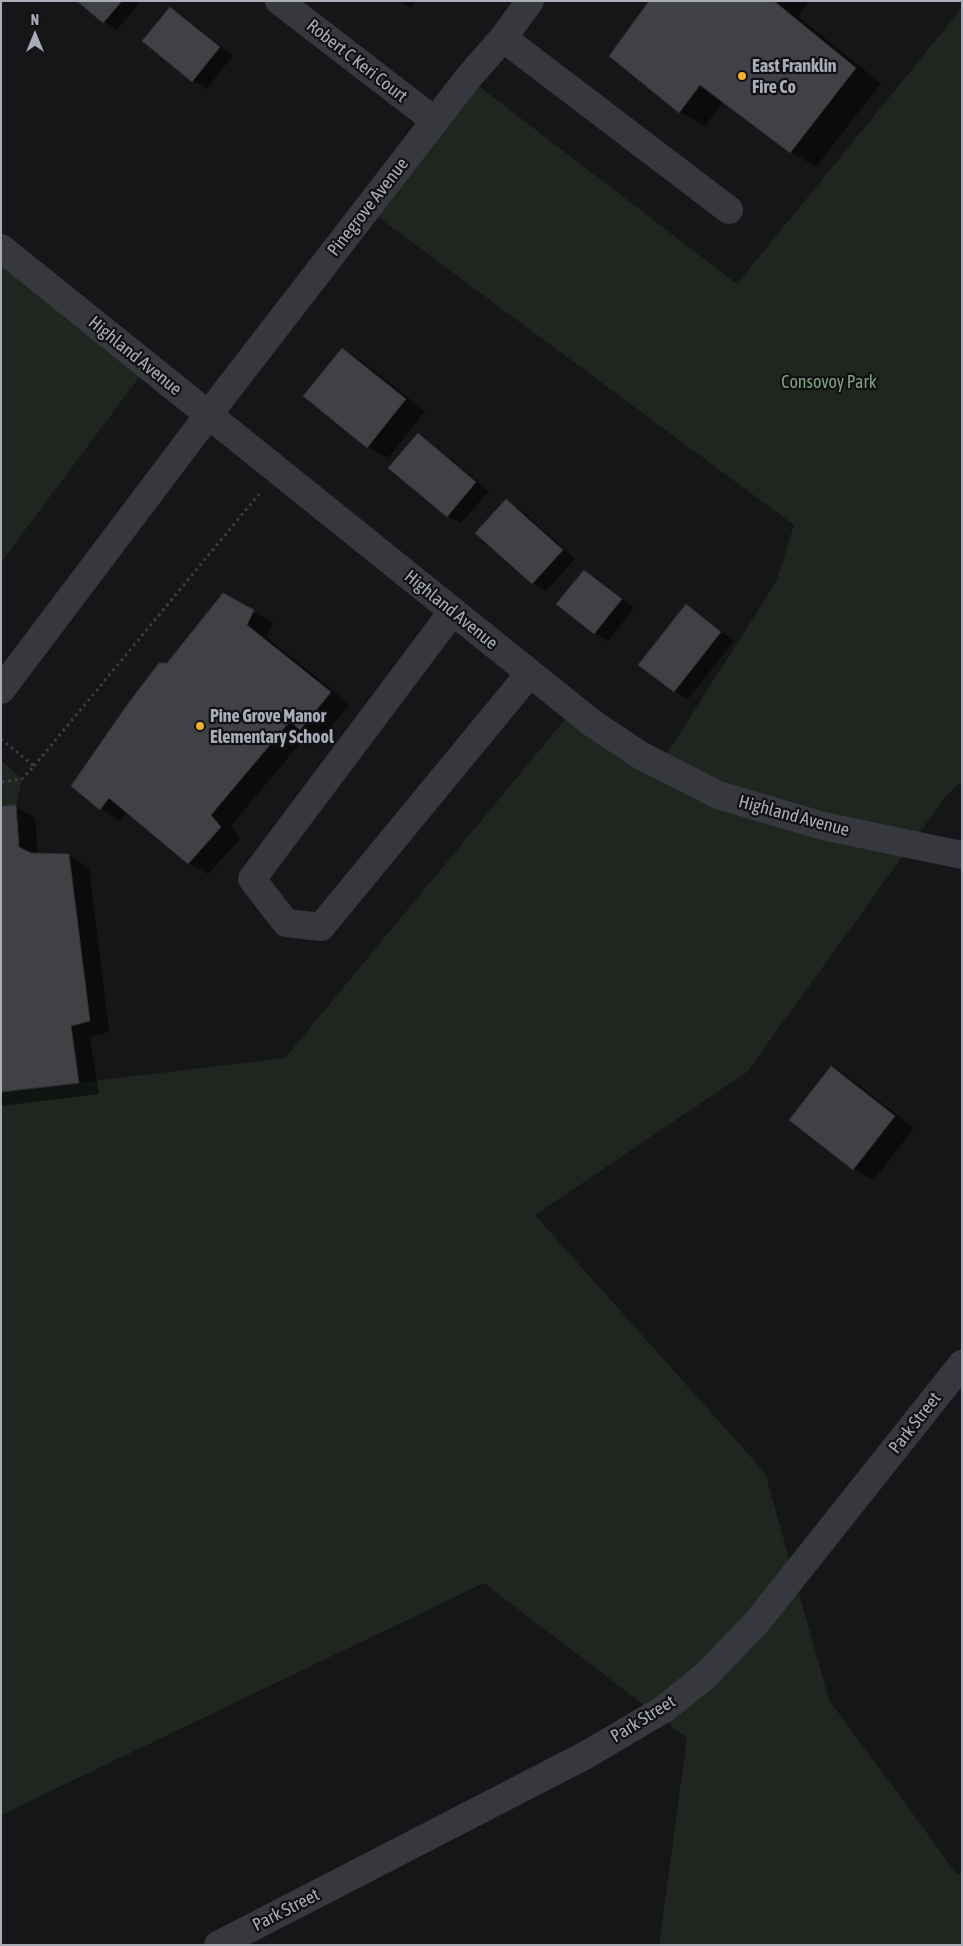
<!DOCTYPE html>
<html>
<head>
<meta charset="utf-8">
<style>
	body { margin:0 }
	#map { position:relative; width:963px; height:1946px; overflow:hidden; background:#161618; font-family:"Asap Condensed",sans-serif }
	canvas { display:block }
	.frame { position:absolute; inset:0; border:2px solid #a8adb8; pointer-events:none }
	.north { position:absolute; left:10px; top:10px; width:50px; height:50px; -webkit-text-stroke:4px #111113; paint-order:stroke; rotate:0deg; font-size:14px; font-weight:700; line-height:20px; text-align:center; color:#a8adb8 }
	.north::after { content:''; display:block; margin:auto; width:18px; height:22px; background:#a8adb8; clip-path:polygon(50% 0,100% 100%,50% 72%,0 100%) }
</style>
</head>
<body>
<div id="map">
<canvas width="963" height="1946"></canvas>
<div class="frame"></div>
<div class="north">N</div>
</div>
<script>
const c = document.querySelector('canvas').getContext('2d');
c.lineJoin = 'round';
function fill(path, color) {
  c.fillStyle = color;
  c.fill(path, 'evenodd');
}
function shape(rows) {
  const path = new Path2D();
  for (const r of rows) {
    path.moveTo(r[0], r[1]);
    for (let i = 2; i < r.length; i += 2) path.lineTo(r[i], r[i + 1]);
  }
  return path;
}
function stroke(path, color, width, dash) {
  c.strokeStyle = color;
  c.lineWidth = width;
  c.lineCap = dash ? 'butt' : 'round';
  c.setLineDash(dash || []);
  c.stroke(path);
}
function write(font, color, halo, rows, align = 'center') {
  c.font = font + ' "Asap Condensed",sans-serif';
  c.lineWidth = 4.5;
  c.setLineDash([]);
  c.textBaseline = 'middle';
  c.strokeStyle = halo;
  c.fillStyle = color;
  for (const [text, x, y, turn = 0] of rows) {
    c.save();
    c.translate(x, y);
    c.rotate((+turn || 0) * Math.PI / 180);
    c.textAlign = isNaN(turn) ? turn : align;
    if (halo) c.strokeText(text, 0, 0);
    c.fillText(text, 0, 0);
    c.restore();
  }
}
fill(shape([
	[962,8,962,781,946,796,747,1072,535,1215,765,1473,829,1700,957,1874,962,1874,962,1945,659,1945,687,1738,484,1583,1,1815,1,1092,285,1058,576,706,661,763,776,582,794,525,367,209,468,78,737,284],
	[1,253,146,368,1,562],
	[1,760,22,779,16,805,1,806]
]), '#1e261f');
fill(shape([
	[79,1,141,1,117,30,104,22],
	[399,1,416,1,411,8],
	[651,1,809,1,798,17,881,83,816,167,791,152,723,102,705,126,680,112],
	[170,8,183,16,233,56,206,89,193,81,143,41],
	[342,349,362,361,425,411,388,458,368,447],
	[418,435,431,443,489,491,461,523,447,516],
	[506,501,520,509,575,559,546,591,533,583,477,533],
	[585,571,598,579,634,608,608,641,594,633],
	[223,595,273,623,266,637,350,704,320,740,308,734,231,826,240,839,208,874,188,863,127,812,120,821,101,809,168,665],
	[686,606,699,614,734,641,688,699,674,691,640,664],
	[15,806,35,818,38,855,69,856,89,867,109,1032,90,1037,99,1094,1,1106,1,1033],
	[831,1067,851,1079,914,1128,874,1180,854,1169,790,1120]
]), '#0007');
const building = shape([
	[77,1,122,1,103,23,77,1],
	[649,1,774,1,856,68,790,153,700,85,679,113,609,56,649,1],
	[170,7,220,47,192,82,142,41,170,7],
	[342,348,406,399,367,448,303,396,342,348],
	[418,433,476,482,447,517,388,468,418,433],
	[506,499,563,550,532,584,475,533,506,499],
	[584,570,622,599,594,634,556,604,584,570],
	[223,593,254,610,247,625,331,692,300,730,290,721,211,815,221,827,188,864,109,798,100,810,71,786,127,705,159,663,167,663,223,593],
	[686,604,721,632,674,692,638,665,686,604],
	[16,805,19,847,31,853,69,854,90,1021,71,1026,79,1083,1,1092,1,806,16,805],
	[831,1066,895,1116,853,1170,789,1120,831,1066]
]);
fill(building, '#404145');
stroke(building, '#303034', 1);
stroke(shape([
	[1,739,34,766,22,779,1,782],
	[34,766,259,494]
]), '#3d3f44', 3, [2.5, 4]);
stroke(shape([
	[279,1,435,121],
	[503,38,729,210],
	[1,248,592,723,640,755,718,795,823,826,962,855],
	[453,611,252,879,286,923,321,927,530,673],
	[1,690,228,389,468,78,503,38,530,1],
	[218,1945,586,1755,664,1709,705,1676,757,1622,962,1364]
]), '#37383d', 28);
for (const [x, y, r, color] of [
	[742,76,5,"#f2b134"],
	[200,726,5,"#f2b134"]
]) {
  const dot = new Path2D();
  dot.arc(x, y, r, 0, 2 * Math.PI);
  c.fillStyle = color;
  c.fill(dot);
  stroke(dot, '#111113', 2);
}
write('18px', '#a8adb8', '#111113', [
	["Robert C Keri Court",357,61,38],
	["Pinegrove Avenue",368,207,-52],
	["Highland Avenue",135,356,39],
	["Highland Avenue",451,610,39],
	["Highland Avenue",794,816,15],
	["Park Street",915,1423,-52],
	["Park Street",643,1719,-32],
	["Park Street",286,1910,-27]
]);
write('bold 18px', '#a8adb8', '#111113', [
	["East Franklin",752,66],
	["Fire Co",752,87],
	["Pine Grove Manor",210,716],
	["Elementary School",210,737]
], 'left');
write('18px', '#7fa381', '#111113', [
	["Consovoy Park",829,382]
]);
</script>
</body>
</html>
